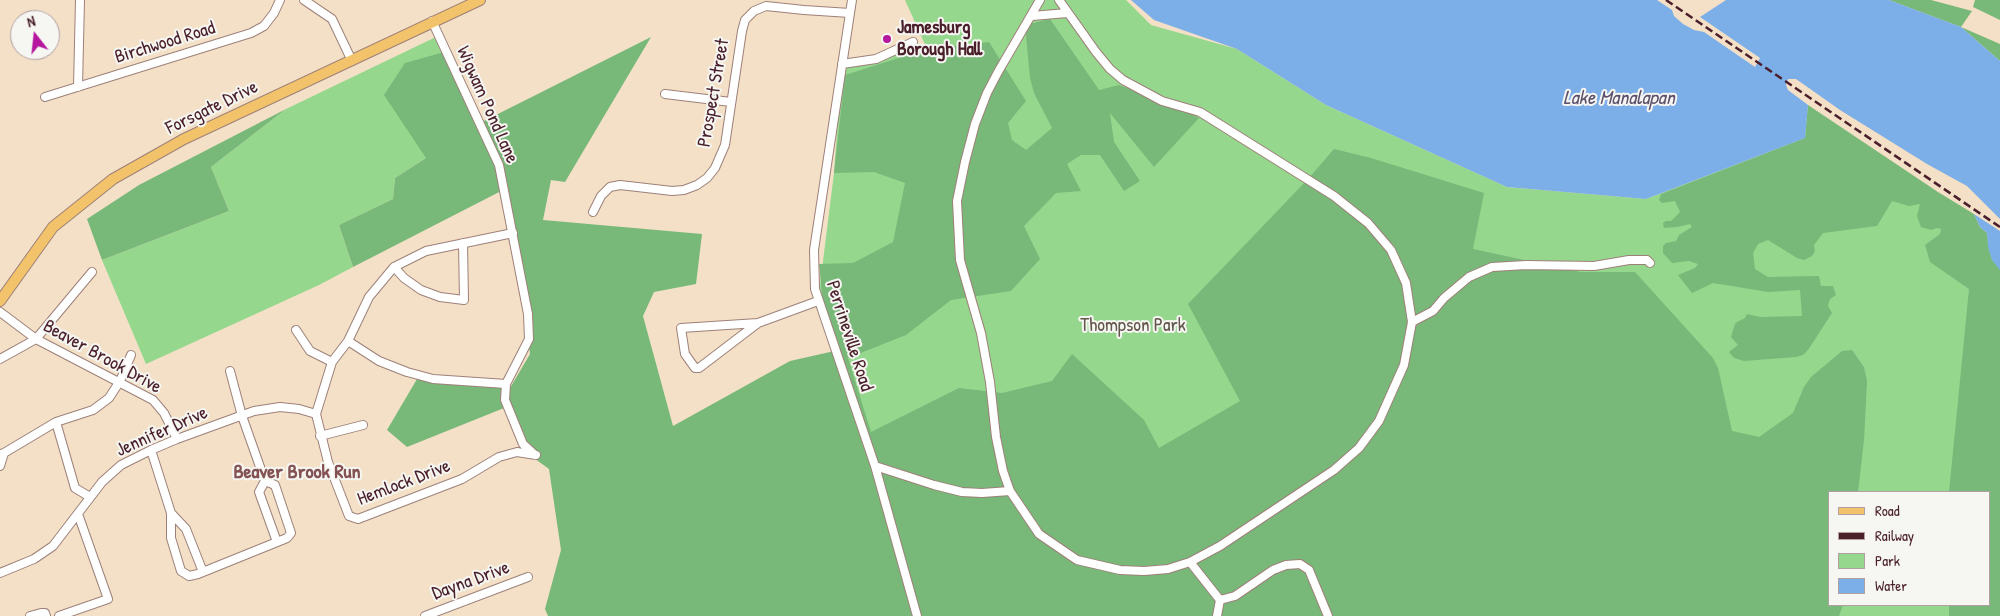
<!DOCTYPE html>
<html>
<head>
<meta charset="utf-8">
<style>
	body { margin:0 }
	#map { position:relative; width:2000px; height:616px; overflow:hidden; background:#f3e0c7; font-family:"Patrick Hand",sans-serif }
	canvas { display:block }
	.legend { position:absolute; left:1828px; top:491px; width:162px; height:115px; box-sizing:border-box; background:#f6f6f2; border:1px solid #b1a0a2; margin:0; padding:6px 9px; list-style:none; font-size:15px; color:#4a1f2b }
	.legend li { display:flex; align-items:center; gap:10px; height:25px }
	.legend b { width:25px; border:1px solid #b1a0a2 }
	.north { position:absolute; left:10px; top:10px; width:50px; height:50px; box-sizing:border-box; background:#f6f6f2; border:1px solid #b1a0a2; border-radius:50%; rotate:344deg; font-size:14px; font-weight:700; line-height:20px; text-align:center; color:#4a1f2b }
	.north::after { content:''; display:block; margin:auto; width:18px; height:22px; background:#b5179e; clip-path:polygon(50% 0,100% 100%,50% 72%,0 100%) }
</style>
</head>
<body>
<div id="map">
<canvas width="2000" height="616"></canvas>
<ul class="legend">
<li><b style="height:6px;background:#f2c36a"></b>Road</li>
<li><b style="height:6px;background:#4a1f2b"></b>Railway</li>
<li><b style="height:14px;background:#96d78e"></b>Park</li>
<li><b style="height:14px;background:#7caee8"></b>Water</li>
</ul>
<div class="north">N</div>
</div>
<script>
const c = document.querySelector('canvas').getContext('2d');
c.lineJoin = 'round';
function fill(path, color) {
  c.fillStyle = color;
  c.fill(path, 'evenodd');
}
function shape(rows) {
  const path = new Path2D();
  for (const r of rows) {
    path.moveTo(r[0], r[1]);
    for (let i = 2; i < r.length; i += 2) path.lineTo(r[i], r[i + 1]);
  }
  return path;
}
function stroke(path, color, width, dash) {
  c.strokeStyle = color;
  c.lineWidth = width;
  c.lineCap = dash ? 'butt' : 'round';
  c.setLineDash(dash || []);
  c.stroke(path);
}
function write(font, color, halo, rows, align = 'center') {
  c.font = font + ' "Patrick Hand",sans-serif';
  c.lineWidth = 4;
  c.setLineDash([]);
  c.textBaseline = 'middle';
  c.strokeStyle = halo;
  c.fillStyle = color;
  for (const [text, x, y, turn = 0] of rows) {
    c.save();
    c.translate(x, y);
    c.rotate((+turn || 0) * Math.PI / 180);
    c.textAlign = isNaN(turn) ? turn : align;
    if (halo) c.strokeText(text, 0, 0);
    c.fillText(text, 0, 0);
    c.restore();
  }
}
fill(shape([
	[905,0,1126,0,1151,25,1237,49,1326,105,1507,187,1646,199,1805,138,1808,105,2000,246,2000,616,914,616,818,301,834,173,842,64,927,49],
	[1829,492,1989,492,1989,605,1829,605],
	[440,35,448,51,426,158,395,178,393,199,339,225,353,267,319,285,146,364,102,260,229,211,211,167,286,109]
]), '#96d78e');
fill(shape([
	[1889,0,1931,0,1972,11,1961,27,2000,44,2000,61,1961,27],
	[1975,0,2000,0,2000,20,1973,7],
	[1050,19,1099,90,1119,85,1182,109,1199,118,1154,167,1110,113,1114,142,1140,181,1124,191,1100,155,1081,155,1067,164,1081,191,1056,193,1024,226,1040,259,1011,291,951,300,906,335,848,358,871,432,959,388,1002,393,1052,381,1072,354,1144,420,1159,448,1240,401,1188,304,1309,178,1334,149,1371,158,1484,193,1473,249,1580,272,1635,272,1713,358,1718,368,1732,431,1759,437,1793,413,1804,387,1811,377,1842,351,1852,350,1864,367,1867,381,1864,440,1858,492,1829,492,1829,605,1843,605,1839,616,548,616,545,609,561,550,549,469,527,453,509,406,407,447,387,430,417,379,510,388,530,354,507,188,353,267,339,225,393,199,395,178,426,158,384,95,405,63,448,51,482,122,651,37,565,182,551,180,543,220,702,234,696,284,654,292,643,316,673,426,790,361,839,350,823,304,819,264,853,263,893,242,905,183,874,172,834,173,845,75,927,49,989,42,1026,101,1008,123,1012,140,1026,150,1052,128,1034,93,1030,78,1025,25],
	[1808,105,1938,192,1974,214,1980,227,1987,233,1988,247,1992,260,2000,270,2000,616,1949,616,1949,605,1989,605,1989,492,1949,492,1969,289,1930,262,1925,245,1940,234,1941,229,1937,228,1931,230,1921,227,1917,216,1920,204,1909,206,1892,201,1877,226,1823,233,1814,245,1815,251,1812,256,1804,260,1797,258,1768,240,1758,244,1753,253,1755,269,1768,277,1819,276,1821,286,1833,286,1836,295,1830,299,1828,306,1832,313,1808,350,1803,355,1796,357,1744,361,1734,358,1729,352,1738,345,1731,337,1735,324,1737,322,1745,318,1747,314,1760,317,1802,316,1800,290,1768,292,1713,283,1692,293,1678,275,1695,268,1698,264,1689,261,1672,263,1663,253,1663,246,1666,243,1676,241,1679,235,1692,227,1690,224,1677,227,1664,228,1663,223,1666,221,1671,221,1680,212,1675,201,1662,203,1659,200,1661,194,1805,138],
	[286,109,211,167,229,211,102,260,87,219,139,185]
]), '#78b879');
fill(shape([
	[1131,0,1657,0,1672,10,1674,16,1683,24,1694,30,1704,32,1755,67,1760,58,1700,17,1726,0,1889,0,1961,27,2000,61,2000,219,1967,186,1927,164,1840,110,1796,79,1788,79,1786,85,1788,90,1808,105,1805,138,1646,199,1507,187,1326,105,1237,49,1154,20],
	[1974,214,2000,231,2000,270,1992,260,1988,247,1987,233,1980,227]
]), '#7caee8');
const minor = shape([
	[304,0,332,19,352,61],
	[852,0,814,250,815,289,875,466,917,616],
	[1040,0,998,72,987,93,975,124,965,162,957,201,960,260,981,333,990,382,996,437,1003,471,1010,491,1039,534,1077,560,1120,570,1144,571,1168,569,1190,562,1220,546,1334,470,1359,448,1379,421,1404,365,1412,322,1406,283,1391,250,1368,223,1334,196,1200,112,1162,101,1123,80,1110,69,1096,52,1059,0],
	[1032,16,1067,13],
	[432,21,499,165,528,314,529,339,506,384,505,400,523,444,535,455],
	[842,64,876,59,913,42],
	[78,87,80,0],
	[665,94,731,102],
	[45,97,251,33,264,26,274,13,280,0],
	[593,212,601,196,610,187,620,185,672,191,684,190,697,185,707,178,715,168,725,145,742,31,745,20,754,11,766,6,804,10,850,13],
	[513,233,426,251,394,267,369,297,348,341,332,362,316,414,328,462,349,516,358,519,462,479,499,457,517,452,536,455],
	[394,267,404,278,421,290,440,297,464,300,463,243],
	[0,312,36,339,153,400,164,413,177,439],
	[1412,322,1433,311,1444,298,1469,277,1492,267,1526,265,1594,266,1629,260,1647,260,1650,263],
	[758,323,699,368,695,368,685,354,681,328,758,323,818,301],
	[296,330,310,351,332,362],
	[348,341,379,361,407,372,433,379,506,384],
	[0,359,36,339,92,272],
	[56,422,75,488,90,497],
	[320,436,363,425],
	[151,450,171,513,171,538,181,571,189,576,198,574,287,538,291,533,275,485,265,481,242,416,230,371],
	[4,453,56,422,93,410,109,398,120,381,131,355],
	[0,466,4,453,1,454],
	[875,466,934,485,962,492,982,493,1010,491],
	[265,481,259,492,277,542],
	[171,513,186,529,203,572],
	[1190,562,1220,600,1217,616],
	[0,573,34,559,53,546,102,482,121,465,151,450,177,439,254,411,280,407,299,409,316,414],
	[1220,600,1235,596,1273,570,1286,565,1300,564,1309,570,1328,616],
	[30,616,41,613,45,613,46,616],
	[59,616,108,599,78,514],
	[425,616,528,577]
]);
const major = shape([
	[0,301,53,227,113,179,184,139,480,0]
]);
stroke(minor, '#9e8079', 10);
stroke(major, '#9e8079', 12);
stroke(minor, '#fff', 8);
stroke(major, '#f2c36a', 10);
stroke(shape([
	[1666,0,2000,227]
]), '#4a1f2b', 2.5, [8, 4]);
for (const [x, y, r, color] of [
	[887,39,5,"#b5179e"]
]) {
  const dot = new Path2D();
  dot.arc(x, y, r, 0, 2 * Math.PI);
  c.fillStyle = color;
  c.fill(dot);
  stroke(dot, '#f6f6f2', 2);
}
write('bold 19px', '#4a1f2b', '#f6f6f2', [
	["Jamesburg",897,28],
	["Borough Hall",897,50]
], 'left');
write('19px', '#4a1f2b', '#f6f6f2', [
	["Birchwood Road",165,43,-17],
	["Prospect Street",714,93,-80],
	["Wigwam Pond Lane",487,105,66],
	["Forsgate Drive",212,108,-26],
	["Perrineville Road",849,336,72],
	["Beaver Brook Drive",102,357,29],
	["Jennifer Drive",162,432,-24],
	["Hemlock Drive",404,483,-21],
	["Dayna Drive",471,581,-20]
]);
write('19px', '#615649', '#f6f6f2', [
	["Thompson Park",1133,326]
]);
write('italic 20px', '#5c516d', '#f6f6f2', [
	["Lake Manalapan",1619,99]
]);
write('bold 20px', '#835253', '#f6f6f2', [
	["Beaver Brook Run",297,473]
]);
</script>
</body>
</html>
